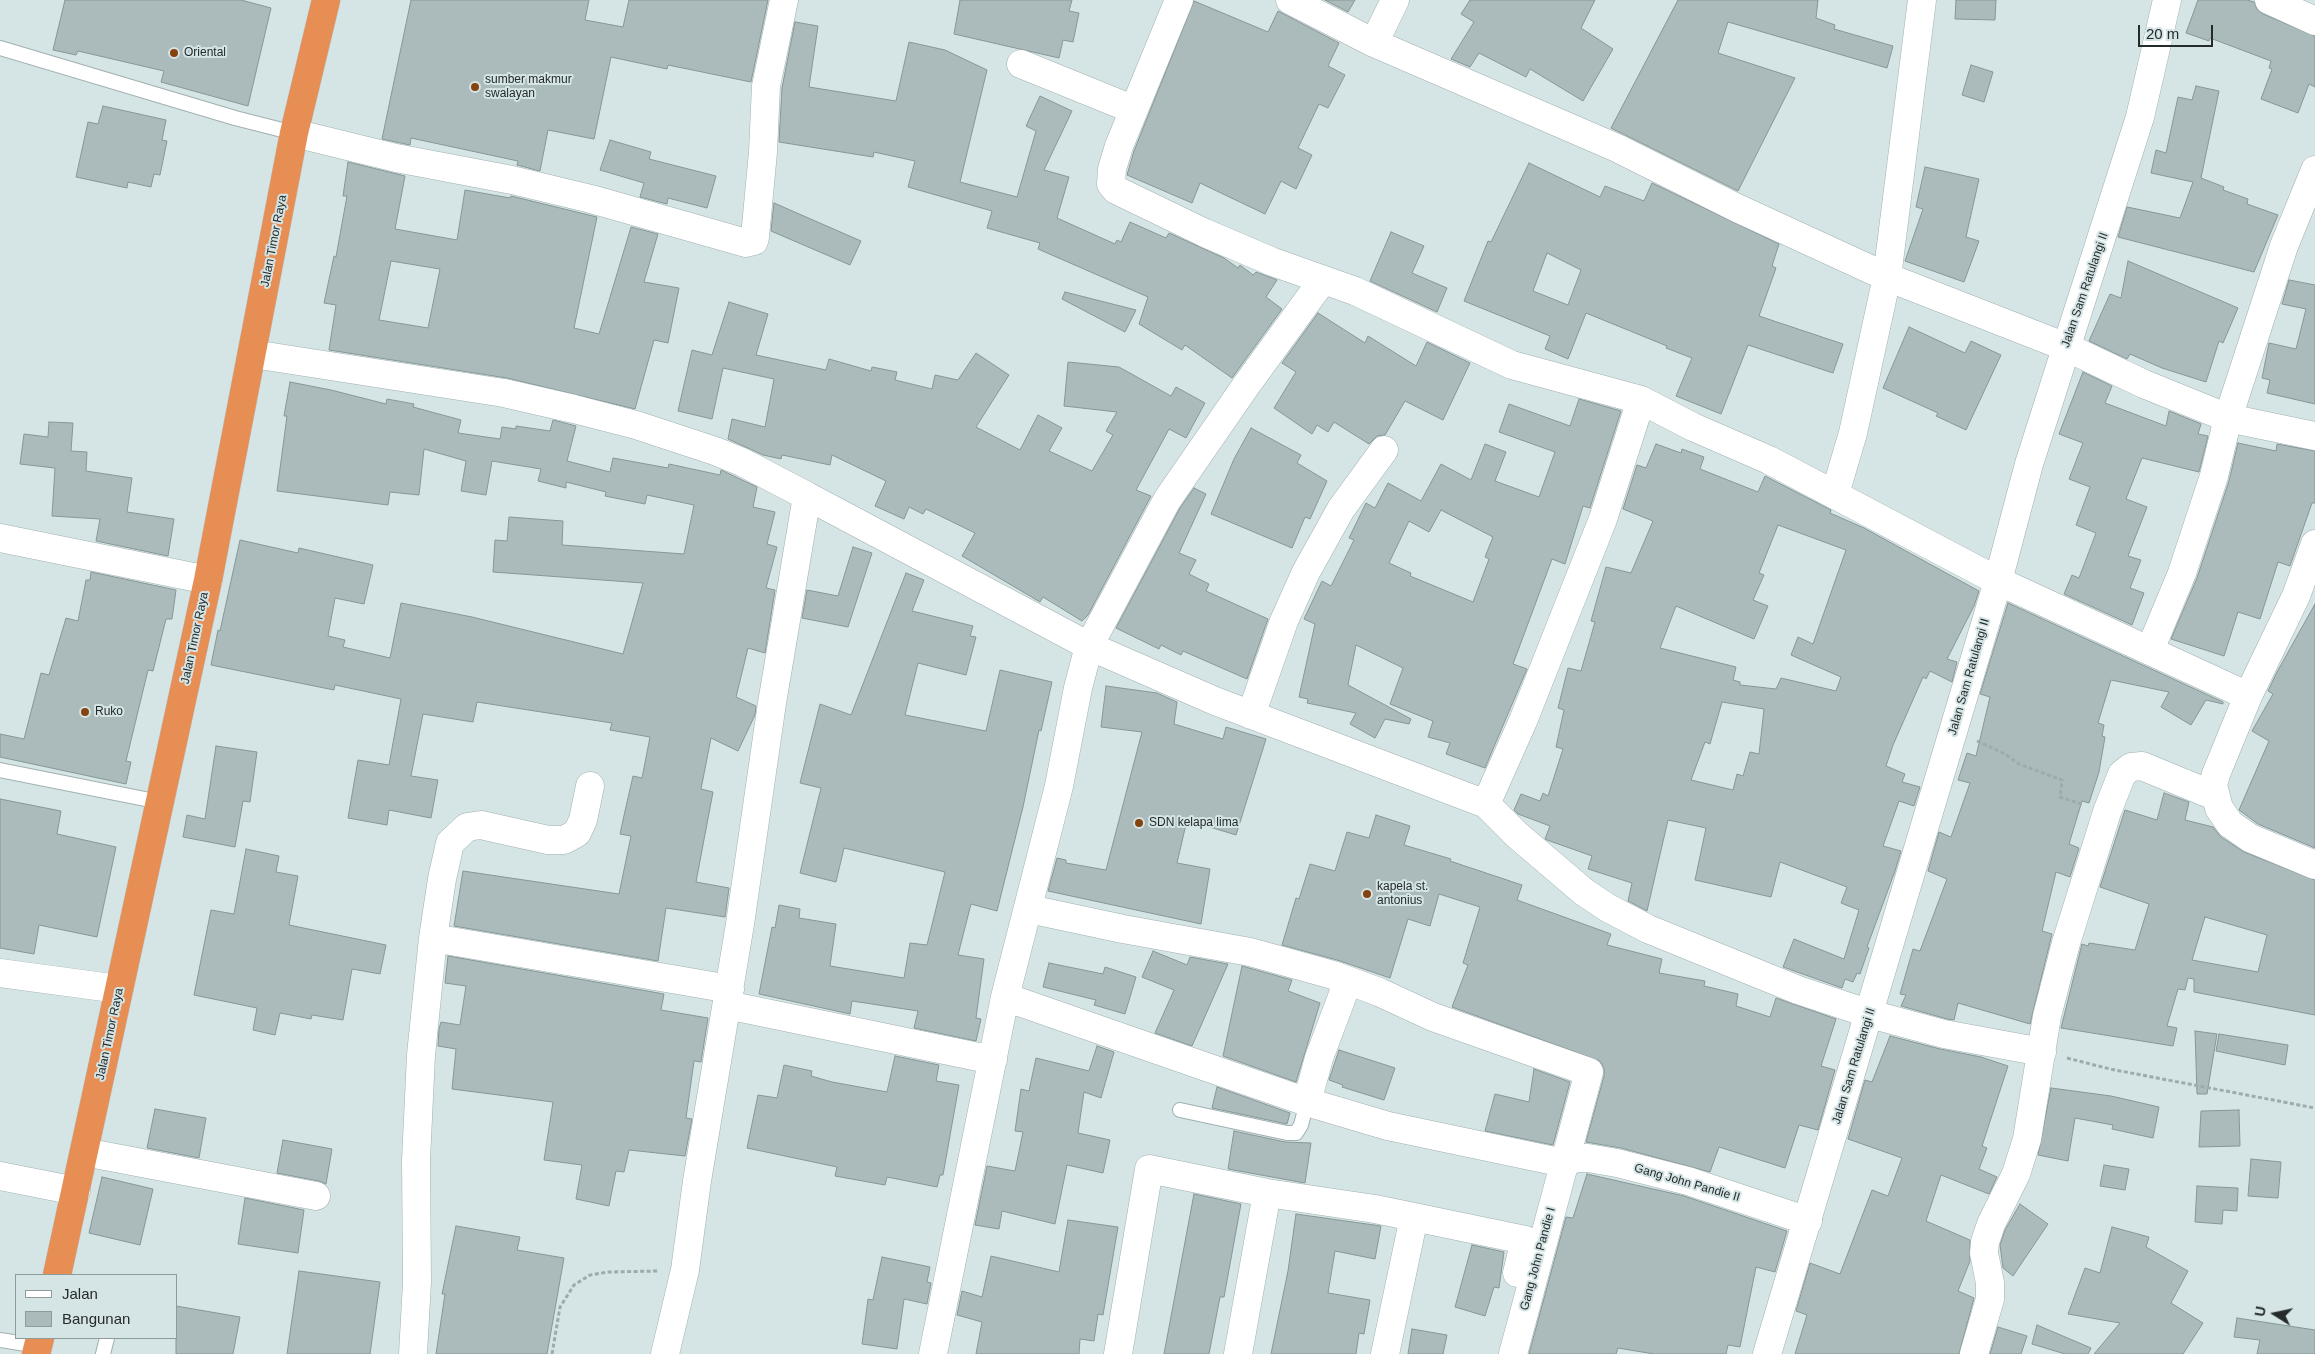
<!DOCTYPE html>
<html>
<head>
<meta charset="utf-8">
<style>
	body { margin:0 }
	#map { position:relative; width:2315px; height:1354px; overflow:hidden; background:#d5e4e5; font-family:Arial,sans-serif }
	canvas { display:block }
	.legend { position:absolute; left:15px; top:1274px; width:162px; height:65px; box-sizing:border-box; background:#d5e4e5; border:1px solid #8f9a9b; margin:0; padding:6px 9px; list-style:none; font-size:15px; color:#252b2b }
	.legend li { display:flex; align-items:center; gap:10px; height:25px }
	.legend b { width:25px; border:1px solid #8f9a9b }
	.north { position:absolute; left:2250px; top:1289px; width:50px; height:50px; -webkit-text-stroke:4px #d5e4e5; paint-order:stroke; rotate:280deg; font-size:14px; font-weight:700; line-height:20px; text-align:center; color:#252b2b }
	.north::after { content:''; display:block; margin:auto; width:18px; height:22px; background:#252b2b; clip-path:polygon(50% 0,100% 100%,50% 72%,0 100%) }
	.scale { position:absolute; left:2138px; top:25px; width:75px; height:22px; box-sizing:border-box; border:2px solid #252b2b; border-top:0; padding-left:6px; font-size:15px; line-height:18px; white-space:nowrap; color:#252b2b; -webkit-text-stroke:4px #d5e4e5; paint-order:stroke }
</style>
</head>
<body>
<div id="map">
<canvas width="2315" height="1354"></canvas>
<ul class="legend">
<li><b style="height:6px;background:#fff"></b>Jalan</li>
<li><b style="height:14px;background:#abbabb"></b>Bangunan</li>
</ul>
<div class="north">U</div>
<div class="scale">20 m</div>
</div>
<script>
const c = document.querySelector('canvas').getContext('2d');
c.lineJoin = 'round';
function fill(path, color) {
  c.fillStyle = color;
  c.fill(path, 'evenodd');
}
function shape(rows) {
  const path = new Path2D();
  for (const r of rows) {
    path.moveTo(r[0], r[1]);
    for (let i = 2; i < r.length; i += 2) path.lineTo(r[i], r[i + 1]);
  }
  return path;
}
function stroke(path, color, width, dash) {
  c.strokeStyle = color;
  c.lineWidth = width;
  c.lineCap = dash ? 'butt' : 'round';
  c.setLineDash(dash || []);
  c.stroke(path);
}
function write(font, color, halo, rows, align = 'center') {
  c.font = font + ' Arial,sans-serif';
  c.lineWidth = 4;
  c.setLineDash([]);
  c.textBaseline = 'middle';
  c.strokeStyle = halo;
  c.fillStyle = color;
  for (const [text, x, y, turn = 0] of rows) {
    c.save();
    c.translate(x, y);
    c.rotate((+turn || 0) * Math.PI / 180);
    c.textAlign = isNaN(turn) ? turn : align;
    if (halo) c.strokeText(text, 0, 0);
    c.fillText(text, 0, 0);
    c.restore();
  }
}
const building = shape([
	[65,0,241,0,271,8,248,106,161,82,164,71,78,51,76,55,53,50,65,0],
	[411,0,589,0,585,20,623,27,629,0,768,0,751,82,668,65,667,69,611,57,594,139,548,130,540,171,517,165,518,161,411,138,410,145,382,139,411,0],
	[960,0,1072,0,1069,11,1079,13,1073,42,1063,40,1059,58,954,34,960,0],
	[1325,0,1355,0,1348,12,1325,0],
	[1470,0,1595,0,1581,28,1613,49,1583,101,1530,69,1526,77,1479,53,1470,67,1451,59,1474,22,1461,14,1470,0],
	[1678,0,1818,0,1816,18,1835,25,1834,29,1893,46,1887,68,1728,22,1718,53,1795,78,1738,191,1611,128,1678,0],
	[1956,0,1996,0,1995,20,1955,19,1956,0],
	[2198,0,2247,0,2254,2,2257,9,2263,14,2315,36,2315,87,2309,84,2298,113,2261,99,2272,69,2269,68,2271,61,2210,38,2209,41,2186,33,2198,0],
	[1194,1,1268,32,1278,11,1339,43,1328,66,1345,75,1328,108,1319,104,1298,148,1312,155,1296,189,1281,181,1265,214,1200,183,1192,203,1127,175,1134,151,1194,1],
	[795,22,818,26,809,87,896,101,909,42,945,50,987,70,960,182,1017,197,1036,131,1026,126,1040,96,1072,111,1044,170,1069,177,1057,218,1115,244,1117,240,1121,242,1130,222,1166,238,1169,233,1224,258,1238,268,1240,265,1253,275,1256,272,1277,280,1266,297,1282,309,1232,378,1185,345,1182,350,1139,324,1148,297,1038,249,1040,243,987,228,992,211,908,187,915,161,874,152,873,157,779,142,782,88,795,22],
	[1971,65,1993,72,1984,102,1962,95,1971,65],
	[2196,86,2219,91,2201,178,2224,187,2223,190,2248,199,2247,204,2278,215,2254,272,2118,237,2127,207,2180,218,2193,182,2151,173,2156,150,2166,153,2178,97,2192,100,2196,86],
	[103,106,166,120,162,140,167,141,160,175,154,174,151,187,128,182,127,188,76,177,88,122,98,124,103,106],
	[610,140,651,152,649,159,716,176,707,208,668,198,667,204,640,197,644,183,600,170,610,140],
	[348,162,405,176,395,229,457,240,465,190,510,198,511,196,597,217,574,328,599,334,631,227,658,234,644,282,679,288,668,343,654,340,635,409,507,378,329,350,336,305,324,303,334,256,336,257,347,196,343,196,348,162],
	[391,261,440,269,428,328,379,320,391,261],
	[1529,163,1600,197,1605,186,1644,201,1652,183,1779,244,1772,266,1776,268,1759,316,1843,344,1833,373,1748,345,1721,414,1676,396,1692,358,1666,348,1667,346,1586,313,1568,359,1545,349,1550,336,1464,301,1488,241,1491,242,1529,163],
	[1547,253,1581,270,1568,305,1533,291,1547,253],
	[1925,167,1979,179,1966,237,1979,241,1964,282,1905,261,1923,209,1916,207,1925,167],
	[774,203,861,241,850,265,771,231,774,203],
	[1391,232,1424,246,1412,273,1447,288,1437,312,1370,281,1391,232],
	[2128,261,2238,308,2223,343,2219,341,2206,382,2162,368,2130,354,2127,359,2089,341,2110,294,2121,298,2128,261],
	[2289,280,2315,285,2315,404,2267,393,2270,380,2262,378,2269,343,2296,349,2306,309,2282,304,2289,280],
	[1065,292,1136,310,1125,332,1062,299,1065,292],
	[729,302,768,314,756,355,826,370,829,359,871,371,872,367,897,372,895,380,932,389,935,375,958,380,976,353,1009,375,976,427,1020,450,1038,415,1062,428,1049,451,1092,471,1113,435,1106,431,1117,412,1064,406,1068,362,1119,367,1171,396,1176,387,1205,403,1186,438,1169,429,1136,490,1151,496,1088,615,1082,621,1043,597,1040,602,962,556,975,533,926,509,923,514,909,507,904,519,875,506,886,481,832,455,830,465,782,455,781,459,763,455,728,439,732,419,765,427,774,379,723,368,712,419,678,411,692,350,712,355,729,302],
	[1318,313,1365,343,1368,336,1416,366,1427,342,1470,363,1443,420,1405,401,1385,435,1377,436,1369,444,1334,422,1328,432,1317,425,1312,434,1274,408,1296,372,1282,363,1318,313],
	[1909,327,1965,353,1971,341,2001,355,1966,430,1936,416,1938,413,1883,388,1909,327],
	[2083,372,2112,386,2105,403,2166,426,2169,411,2201,424,2198,434,2208,436,2199,472,2142,458,2126,499,2147,507,2128,556,2141,560,2130,588,2144,593,2132,625,2064,594,2072,575,2079,578,2096,533,2076,525,2090,487,2069,479,2083,443,2059,434,2083,372],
	[290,382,331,390,386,404,387,399,414,404,413,407,461,420,458,433,500,439,502,427,516,429,516,426,550,431,553,420,576,426,567,461,610,472,613,458,668,468,669,464,720,475,721,470,757,487,753,507,775,512,767,544,777,547,766,588,775,590,765,653,748,648,736,697,756,706,755,715,738,751,711,738,701,789,713,792,696,882,729,888,725,917,666,908,658,961,454,926,463,871,619,894,631,836,620,834,625,811,633,776,642,778,650,737,610,730,612,723,477,702,473,722,423,714,411,776,438,780,431,818,389,810,387,825,348,818,358,760,389,765,401,699,335,685,334,690,211,665,218,630,220,631,240,540,298,553,299,548,373,565,364,604,335,598,328,636,345,640,343,647,390,658,401,603,472,617,623,654,643,583,493,572,495,540,507,541,509,517,563,521,562,545,684,554,694,505,647,495,645,504,605,496,606,492,566,482,566,488,538,481,541,469,492,461,486,495,461,491,466,461,424,449,419,495,390,492,388,505,277,491,287,416,284,416,290,382],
	[1579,399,1621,411,1590,508,1583,506,1565,564,1552,559,1513,664,1527,669,1485,768,1446,754,1450,743,1428,737,1433,721,1390,704,1403,668,1356,645,1348,685,1411,719,1409,724,1385,719,1375,738,1350,724,1356,713,1307,703,1308,699,1299,697,1315,624,1304,619,1322,581,1331,586,1354,540,1349,538,1366,503,1375,508,1388,483,1421,501,1441,464,1471,480,1485,444,1506,452,1495,481,1539,497,1555,452,1499,432,1509,404,1570,426,1579,399],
	[1441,510,1493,537,1485,557,1489,559,1473,602,1410,576,1411,573,1389,563,1409,521,1429,532,1441,510],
	[49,422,73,423,71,451,87,452,86,471,132,478,127,512,174,519,168,556,96,541,100,519,52,516,55,468,20,464,24,434,48,437,49,422],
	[1251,428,1301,455,1297,463,1327,481,1310,519,1305,517,1292,548,1211,514,1234,459,1251,428],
	[2238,443,2276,451,2277,444,2315,451,2315,503,2312,503,2290,566,2278,562,2260,619,2238,612,2224,656,2171,639,2197,578,2229,481,2238,443],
	[1656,444,1681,453,1682,449,1704,457,1700,469,1758,492,1765,476,1831,510,1830,513,1864,528,1979,591,1974,606,1947,659,1957,662,1952,682,1930,671,1926,679,1923,677,1893,745,1886,766,1905,774,1902,782,1920,787,1914,806,1899,801,1883,846,1901,851,1895,871,1867,947,1869,948,1860,974,1857,973,1853,982,1845,979,1842,988,1783,967,1794,939,1844,959,1859,910,1841,903,1847,887,1780,862,1771,897,1695,880,1706,828,1668,820,1647,911,1628,901,1632,883,1588,869,1592,856,1547,840,1545,839,1550,826,1518,814,1514,810,1521,794,1540,801,1543,793,1548,796,1563,749,1556,747,1564,710,1558,708,1568,668,1581,671,1595,622,1591,621,1606,567,1631,573,1653,521,1623,509,1637,465,1646,468,1656,444],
	[1778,525,1846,550,1813,644,1798,637,1791,655,1841,677,1836,691,1781,678,1776,689,1740,685,1740,682,1733,680,1736,667,1660,648,1676,606,1754,639,1768,606,1753,600,1764,575,1759,573,1778,525],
	[1722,702,1764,709,1759,754,1750,752,1743,776,1737,774,1733,790,1691,780,1705,742,1710,744,1722,702],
	[1194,488,1206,494,1179,553,1196,560,1189,574,1209,584,1206,591,1268,619,1247,679,1183,651,1181,655,1161,645,1159,649,1116,628,1180,508,1194,488],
	[853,547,872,553,848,627,802,618,807,590,838,596,853,547],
	[91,572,176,590,172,619,166,619,153,671,148,670,126,761,131,762,126,784,0,757,0,734,24,739,41,673,49,675,66,618,78,621,86,580,90,580,91,572],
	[906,573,924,580,912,611,973,626,970,636,976,637,966,675,918,663,905,715,986,731,1000,670,1052,682,1041,731,1039,730,1023,807,997,911,971,904,958,955,984,959,976,1018,981,1019,976,1041,914,1028,918,1011,852,1001,850,1014,759,994,772,927,775,928,779,905,800,909,799,918,836,924,830,966,904,978,910,943,927,945,945,872,844,848,836,882,800,873,821,788,800,783,820,704,851,715,906,573],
	[2008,603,2223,702,2223,704,2206,700,2191,725,2161,707,2169,692,2111,680,2098,723,2104,725,2102,736,2105,737,2099,772,2089,803,2082,801,2069,844,2079,848,2070,877,2056,872,2042,931,2052,934,2030,1024,1958,1003,1954,1020,1947,1019,1901,1006,1906,995,1900,994,1913,949,1920,951,1947,879,1928,871,1939,832,1951,837,1970,783,1958,780,1967,753,1976,756,1990,697,1980,694,2008,603],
	[2315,604,2315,848,2258,824,2239,810,2269,741,2252,731,2273,694,2268,691,2277,672,2315,604],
	[1106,686,1157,693,1177,702,1174,724,1223,739,1226,727,1266,739,1236,835,1187,820,1177,863,1210,869,1201,924,1048,891,1057,858,1066,860,1066,863,1106,870,1142,732,1101,727,1106,686],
	[216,746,257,752,250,802,243,801,235,847,183,837,187,815,205,819,216,746],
	[2164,793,2189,802,2185,820,2213,827,2221,837,2244,852,2315,880,2315,1015,2194,992,2194,979,2188,978,2185,990,2178,989,2167,1026,2177,1028,2173,1046,2061,1028,2082,944,2088,946,2089,943,2135,950,2149,904,2100,887,2125,810,2157,820,2164,793],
	[2205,917,2267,935,2258,972,2192,960,2205,917],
	[0,799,61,811,57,834,116,847,97,937,39,925,34,954,0,948,0,799],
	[1376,815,1410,826,1404,845,1451,859,1450,861,1522,885,1517,900,1611,934,1607,945,1662,959,1659,973,1705,981,1704,986,1738,994,1736,1006,1770,1017,1776,998,1836,1019,1821,1066,1835,1070,1818,1130,1799,1125,1785,1168,1719,1147,1710,1172,1621,1148,1586,1142,1604,1076,1604,1068,1600,1061,1452,1007,1468,965,1463,963,1480,907,1439,894,1430,926,1408,919,1390,978,1337,960,1282,945,1296,898,1299,899,1310,864,1335,871,1347,832,1369,838,1376,815],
	[246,849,279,856,276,872,298,876,289,925,386,945,380,974,352,969,343,1020,312,1015,311,1019,280,1013,275,1035,253,1030,257,1008,194,995,211,910,234,914,246,849],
	[1153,951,1187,965,1190,957,1228,964,1192,1046,1155,1033,1174,990,1142,977,1153,951],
	[448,956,664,994,661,1010,708,1018,701,1062,694,1061,686,1118,692,1119,685,1156,629,1150,624,1172,616,1171,609,1206,576,1199,582,1165,544,1160,553,1102,452,1089,456,1049,438,1046,439,1029,441,1022,460,1025,466,986,445,983,448,956],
	[1049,963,1103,974,1105,967,1136,977,1125,1014,1094,1005,1096,1000,1043,987,1049,963],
	[1242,966,1292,980,1288,991,1320,1003,1296,1082,1223,1056,1242,966],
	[2195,1031,2217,1034,2207,1094,2197,1094,2195,1031],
	[2219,1034,2288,1045,2285,1065,2216,1051,2219,1034],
	[1890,1036,1940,1049,1981,1057,2008,1066,1982,1146,1987,1148,1979,1169,1997,1177,1989,1194,1941,1175,1926,1221,1970,1240,1970,1261,1958,1291,1974,1298,1959,1354,1795,1354,1807,1315,1796,1311,1810,1263,1840,1274,1872,1190,1888,1196,1902,1158,1848,1139,1865,1080,1872,1082,1890,1036],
	[1097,1046,1114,1052,1101,1098,1084,1092,1078,1133,1110,1140,1103,1173,1067,1165,1055,1224,1002,1211,999,1229,975,1225,987,1166,1015,1171,1023,1132,1015,1131,1021,1089,1029,1091,1036,1058,1089,1071,1097,1046],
	[1339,1050,1395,1068,1384,1100,1342,1087,1343,1085,1329,1080,1339,1050],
	[895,1056,939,1065,936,1081,959,1085,943,1175,940,1175,937,1187,887,1177,885,1185,835,1176,837,1167,747,1148,758,1095,777,1098,784,1065,812,1071,811,1076,832,1082,887,1092,895,1056],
	[1534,1069,1570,1082,1553,1145,1485,1131,1495,1094,1529,1102,1534,1069],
	[1217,1087,1290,1113,1287,1124,1212,1108,1217,1087],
	[2051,1088,2111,1096,2159,1107,2153,1138,2112,1129,2113,1125,2075,1118,2068,1161,2038,1155,2051,1088],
	[155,1109,206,1118,199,1158,147,1148,155,1109],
	[2239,1110,2240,1146,2199,1147,2201,1111,2239,1110],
	[1234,1131,1285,1142,1311,1143,1305,1183,1228,1169,1234,1131],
	[283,1140,332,1149,326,1184,319,1181,277,1173,283,1140],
	[2251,1159,2281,1162,2278,1198,2248,1196,2251,1159],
	[2104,1165,2129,1169,2125,1190,2100,1186,2104,1165],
	[1587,1174,1684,1196,1787,1231,1775,1272,1756,1267,1740,1347,1728,1345,1726,1354,1654,1354,1618,1348,1616,1354,1529,1354,1566,1217,1573,1218,1587,1174],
	[102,1177,153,1189,140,1245,89,1233,102,1177],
	[2197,1186,2238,1188,2237,1211,2223,1210,2222,1224,2195,1222,2197,1186],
	[1194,1194,1241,1204,1224,1297,1220,1297,1209,1354,1164,1354,1194,1194],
	[245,1198,304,1210,298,1253,238,1244,245,1198],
	[2020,1204,2048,1224,2013,1276,2003,1268,2000,1245,2005,1230,2020,1204],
	[1296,1214,1381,1226,1375,1259,1335,1251,1328,1293,1370,1300,1364,1334,1359,1333,1356,1354,1271,1354,1288,1271,1296,1214],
	[1068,1220,1118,1227,1103,1315,1098,1314,1094,1341,1080,1339,1079,1354,976,1354,982,1322,957,1315,962,1291,982,1297,991,1256,1059,1272,1068,1220],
	[456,1226,520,1237,517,1250,564,1258,547,1354,436,1354,445,1294,442,1294,456,1226],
	[2112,1227,2149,1237,2146,1247,2188,1271,2171,1303,2203,1323,2183,1354,2094,1354,2120,1323,2068,1314,2085,1268,2100,1273,2112,1227],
	[1472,1245,1504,1252,1499,1288,1494,1287,1485,1316,1455,1307,1472,1245],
	[882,1257,930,1267,927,1282,931,1283,927,1304,904,1299,897,1349,862,1344,868,1299,873,1300,882,1257],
	[299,1271,380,1282,370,1354,287,1354,299,1271],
	[176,1306,240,1317,233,1354,176,1354,176,1306],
	[2237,1318,2315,1330,2315,1354,2257,1354,2260,1340,2234,1337,2237,1318],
	[2037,1325,2091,1348,2088,1354,2065,1354,2032,1344,2037,1325],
	[1998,1327,2027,1336,2021,1354,1990,1354,1998,1327],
	[1412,1329,1447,1335,1443,1354,1408,1354,1412,1329]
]);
fill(building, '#abbabb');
stroke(building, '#879696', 1);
const lane = shape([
	[0,48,235,118,294,133],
	[0,770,160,802],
	[1180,1110,1287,1133,1296,1133,1301,1125,1307,1102],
	[0,1340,38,1346],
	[103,1354,107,1338]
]);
const street = shape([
	[1179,0,1119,146,1112,169,1111,184,1116,190,1205,233,1273,262,1355,291,1512,365,1641,400,1693,427,1769,460,1998,581,2248,696],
	[1290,0,1374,43,1617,148,1737,208,1887,277,2066,347,2144,384,2228,418,2214,476,2182,573,2150,650],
	[2269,0,2315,21],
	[1374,43,1395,0],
	[1021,64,1132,109],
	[294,133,396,158,512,180,591,199,746,243,754,241,755,237,763,152,766,86,784,0],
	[2315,170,2284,246,2228,418,2315,436],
	[253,354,504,393,574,409,636,425,715,451,742,462,807,496,772,703,740,924,697,1181,685,1270,665,1354],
	[1835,494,1853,433,1887,277,1922,0],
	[807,496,1089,646,1215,701,1486,804,1517,835,1584,892,1608,908,1648,929,1798,990,1870,1014,1944,1034,2042,1052],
	[0,538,208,580],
	[2315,544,2296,596,2248,696,2216,774,2213,785,2219,808,2230,824,2250,838,2315,865],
	[1251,715,1284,621,1306,572,1341,509,1384,450],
	[1486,804,1523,721,1603,519,1641,400],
	[1029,909,1123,929,1250,952,1333,975,1379,992,1433,1017,1589,1072,1513,1354],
	[433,938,730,989],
	[0,973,119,989],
	[1005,997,1307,1102,1388,1126,1564,1163],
	[727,1005,993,1060],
	[1307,1102,1319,1058,1348,981],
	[84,1152,316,1196],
	[1564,1163,1576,1158,1588,1158,1617,1163,1688,1181,1808,1221],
	[0,1176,76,1191],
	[413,1354,417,1282,416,1160,421,1055,433,938,442,879,450,843,467,827,481,825,548,840,564,840,577,833,583,820,590,786],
	[933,1354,1005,997,1059,786,1078,688,1089,646,1167,500,1245,387,1322,281],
	[1118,1354,1149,1169,1267,1193,1375,1209,1525,1240,1517,1273],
	[1238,1354,1267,1193],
	[1385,1354,1414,1217],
	[1974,1354,1990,1299,1990,1283,1984,1253,1985,1242,1991,1224,2016,1174,2027,1139,2047,1016,2066,943,2107,812,2122,774,2131,767,2142,766,2215,796]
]);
const secondary = shape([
	[1767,1354,1998,581,2029,464,2140,117,2167,0]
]);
const highway = shape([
	[57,1275,208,580,294,133,326,0],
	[36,1354,40,1338]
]);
stroke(lane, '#a1b0b0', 16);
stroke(street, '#a1b0b0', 29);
stroke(secondary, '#a1b0b0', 29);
stroke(highway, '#bebfbf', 29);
stroke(shape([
	[1977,741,2005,754,2019,764,2062,780,2060,797,2084,805],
	[2067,1058,2110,1069,2315,1108],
	[552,1354,560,1307,574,1285,590,1275,608,1272,659,1271]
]), '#9eaaab', 3, [4, 2.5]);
stroke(lane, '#fff', 14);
stroke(street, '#fff', 28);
stroke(secondary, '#fff', 28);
stroke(highway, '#e68e54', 28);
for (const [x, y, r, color] of [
	[174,53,5,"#854310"],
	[475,87,5,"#854310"],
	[85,712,5,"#854310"],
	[1139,823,5,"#854310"],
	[1367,894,5,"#854310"]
]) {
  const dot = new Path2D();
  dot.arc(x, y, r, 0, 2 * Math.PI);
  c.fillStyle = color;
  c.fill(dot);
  stroke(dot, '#d5e4e5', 2);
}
write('12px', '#252b2b', '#d5e4e5', [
	["Oriental",184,53],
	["sumber makmur",485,80],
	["swalayan",485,94],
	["Ruko",95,712],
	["SDN kelapa lima",1149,823],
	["kapela st.",1377,887],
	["antonius",1377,901]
], 'left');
write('12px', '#252b2b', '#d5e4e5', [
	["Jalan Timor Raya",274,241,-79],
	["Jalan Sam Ratulangi II",2085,290,-71],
	["Jalan Timor Raya",195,638,-78],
	["Jalan Sam Ratulangi II",1969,677,-74],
	["Jalan Timor Raya",110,1034,-78],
	["Jalan Sam Ratulangi II",1854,1066,-73],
	["Gang John Pandie II",1687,1183,16],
	["Gang John Pandie I",1538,1259,-75]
]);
</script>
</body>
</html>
